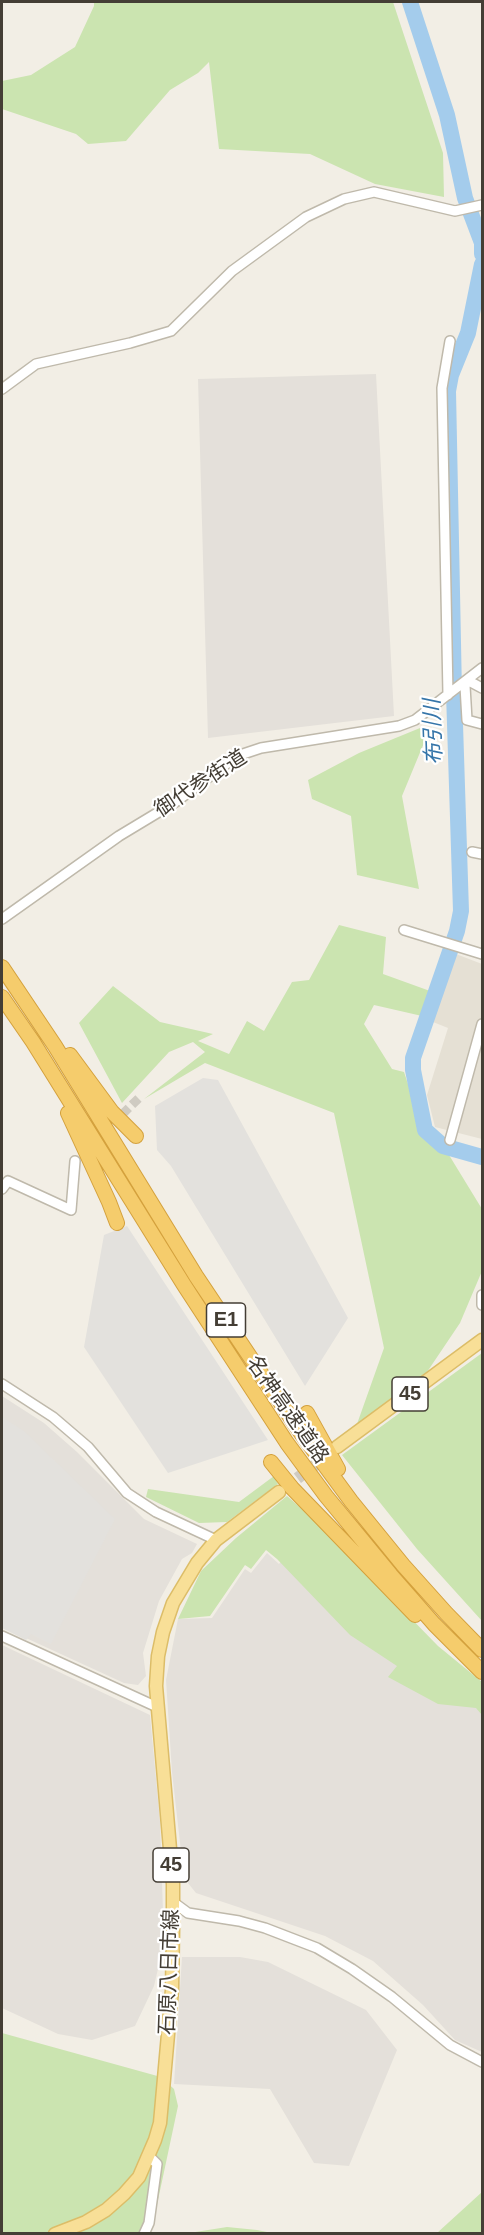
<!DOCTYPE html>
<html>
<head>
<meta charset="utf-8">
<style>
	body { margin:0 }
	#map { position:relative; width:484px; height:2235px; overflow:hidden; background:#f2eee5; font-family:Arial,sans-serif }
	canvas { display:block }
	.frame { position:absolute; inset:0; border:3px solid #443e35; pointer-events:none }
</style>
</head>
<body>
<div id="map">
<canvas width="484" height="2235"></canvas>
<div class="frame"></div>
</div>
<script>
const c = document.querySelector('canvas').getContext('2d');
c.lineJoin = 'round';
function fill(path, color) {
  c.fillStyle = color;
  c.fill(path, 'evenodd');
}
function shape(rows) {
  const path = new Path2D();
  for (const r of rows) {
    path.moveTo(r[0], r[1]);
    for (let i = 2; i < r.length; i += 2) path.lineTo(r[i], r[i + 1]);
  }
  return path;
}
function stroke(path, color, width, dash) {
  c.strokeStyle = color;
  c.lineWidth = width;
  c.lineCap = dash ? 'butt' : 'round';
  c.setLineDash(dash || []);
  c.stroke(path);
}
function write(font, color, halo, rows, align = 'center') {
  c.font = font + ' Arial,"Noto Sans JP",sans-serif';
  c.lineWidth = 4.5;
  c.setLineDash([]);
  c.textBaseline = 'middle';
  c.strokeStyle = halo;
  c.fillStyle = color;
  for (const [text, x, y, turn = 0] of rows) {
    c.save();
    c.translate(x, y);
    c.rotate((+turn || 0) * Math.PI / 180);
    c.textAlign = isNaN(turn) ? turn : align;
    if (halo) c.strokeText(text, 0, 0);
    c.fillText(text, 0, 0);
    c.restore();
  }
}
fill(shape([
	[456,954,482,964,482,1139,435,1127,427,1095,448,1028,433,1022]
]), '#e5e0d4');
fill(shape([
	[376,374,394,716,208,738,198,379],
	[2,1396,44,1423,77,1452,144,1519,197,1544,192,1553,182,1559,159,1601,143,1653,146,1676,138,1685,124,1683,2,1627],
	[299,1538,482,1703,482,2052,455,2040,423,2005,373,1961,325,1936,196,1893,184,1878,172,1772,166,1680,178,1619,212,1618,245,1569,251,1573,267,1553,279,1564],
	[2,1645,150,1715,160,1821,164,1943,154,1986,135,2026,92,2040,58,2034,2,2008],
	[182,1957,240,1957,268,1962,366,2010,397,2050,349,2166,314,2163,270,2089,174,2084]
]), '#e4e0da');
fill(shape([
	[94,2,393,2,443,153,444,197,375,184,310,154,219,149,209,62,198,73,170,90,126,141,88,144,76,134,2,109,2,81,31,75,75,47,94,6],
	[420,728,426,738,402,796,419,889,357,875,351,816,312,799,308,780,359,753],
	[339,925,386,937,383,974,430,991,422,1016,374,1005,364,1024,392,1069,404,1072,427,1141,449,1155,482,1209,482,1271,460,1323,425,1375,357,1424,384,1348,334,1113,205,1063,144,1099,205,1052,193,1042,169,1052,122,1103,79,1023,113,986,160,1022,213,1034,198,1041,229,1054,247,1021,264,1031,292,982,309,980],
	[482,1353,482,1621,417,1549,342,1455],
	[274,1476,278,1484,227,1522,199,1523,146,1497,148,1489,239,1502],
	[287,1496,319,1524,438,1646,482,1682,482,1715,476,1708,438,1704,388,1677,397,1666,350,1635,277,1559,266,1550,251,1569,245,1565,210,1616,178,1619,201,1571,236,1538],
	[2,2033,161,2077,174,2089,178,2106,151,2233,2,2233],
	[482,2192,482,2233,437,2233],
	[227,2227,257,2230,272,2233,189,2233]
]), '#cbe4b0');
fill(shape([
	[203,1078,218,1080,348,1318,305,1386,171,1166,157,1150,155,1106],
	[127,1226,268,1440,168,1473,84,1347,104,1235],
	[2,1417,24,1431,115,1519,51,1644,31,1634,26,1640,2,1628]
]), '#e3e1dd');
stroke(shape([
	[410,2,447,115,465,198,482,243,482,254],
	[482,264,468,333,451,375,448,391,454,693,461,911,457,931,413,1058,413,1070,425,1130,443,1146,482,1157]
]), '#a4ccec', 16);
stroke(shape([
	[103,1133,140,1097]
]), '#cfcbc2', 9, [9, 4.5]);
stroke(shape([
	[283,1489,327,1456]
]), '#cfcbc2', 12, [12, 6]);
const minor = shape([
	[2,389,36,364,130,343,171,331,232,271,306,217,344,199,374,192,455,211,482,205],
	[482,688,467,680,465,686,467,720,482,724],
	[448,695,442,388,450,341],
	[472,852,482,854],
	[2,919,119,836,177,801,237,756,261,748,399,726,415,720,482,668],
	[404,930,482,954],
	[450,1140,482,1024],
	[2,1189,8,1181,71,1210,75,1161],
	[482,1295,482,1305],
	[2,1384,53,1417,88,1447,127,1493,156,1512,216,1540],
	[2,1636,157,1707],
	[173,1902,188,1913,239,1921,265,1928,317,1948,352,1969,392,1997,450,2045,482,2062],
	[144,2234,149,2223,157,2164,149,2156]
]);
const major = shape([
	[337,1447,482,1340],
	[55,2234,86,2222,106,2210,124,2194,139,2177,155,2140,160,2123,172,1990,173,1927,173,1884,156,1686,158,1656,163,1632,173,1603,197,1563,216,1540,279,1492]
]);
const highway = shape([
	[2,967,55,1046,196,1276,301,1433,351,1501,403,1565,446,1613,482,1650],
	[2,997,33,1042,184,1285,287,1443,326,1496,391,1575,434,1624,482,1672],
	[70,1055,112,1112,136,1136],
	[68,1113,109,1202,117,1223],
	[307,1413,338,1469],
	[271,1462,292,1488,415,1615]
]);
stroke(minor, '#bfb9ab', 12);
stroke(major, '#dcbd68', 15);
stroke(highway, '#d4a13d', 16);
stroke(minor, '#fff', 9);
stroke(major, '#f8df97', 12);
stroke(highway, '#f5cc6c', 14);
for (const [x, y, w] of [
	[226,1320,39],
	[410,1394,36],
	[171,1865,36]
]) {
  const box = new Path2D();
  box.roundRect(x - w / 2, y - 17, w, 34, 4.5);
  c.fillStyle = '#fff';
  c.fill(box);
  stroke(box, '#443e35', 1.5);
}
write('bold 20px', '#443e35', null, [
	["E1",226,1320],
	["45",410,1394],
	["45",171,1865]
]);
write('21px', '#443e35', '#fff', [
	["御代参街道",201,784,-33],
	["名神高速道路",287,1410,55],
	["石原八日市線",170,1972,-88]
]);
write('italic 22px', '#3575a9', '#fff', [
	["布引川",434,732,-92]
]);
</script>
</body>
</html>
